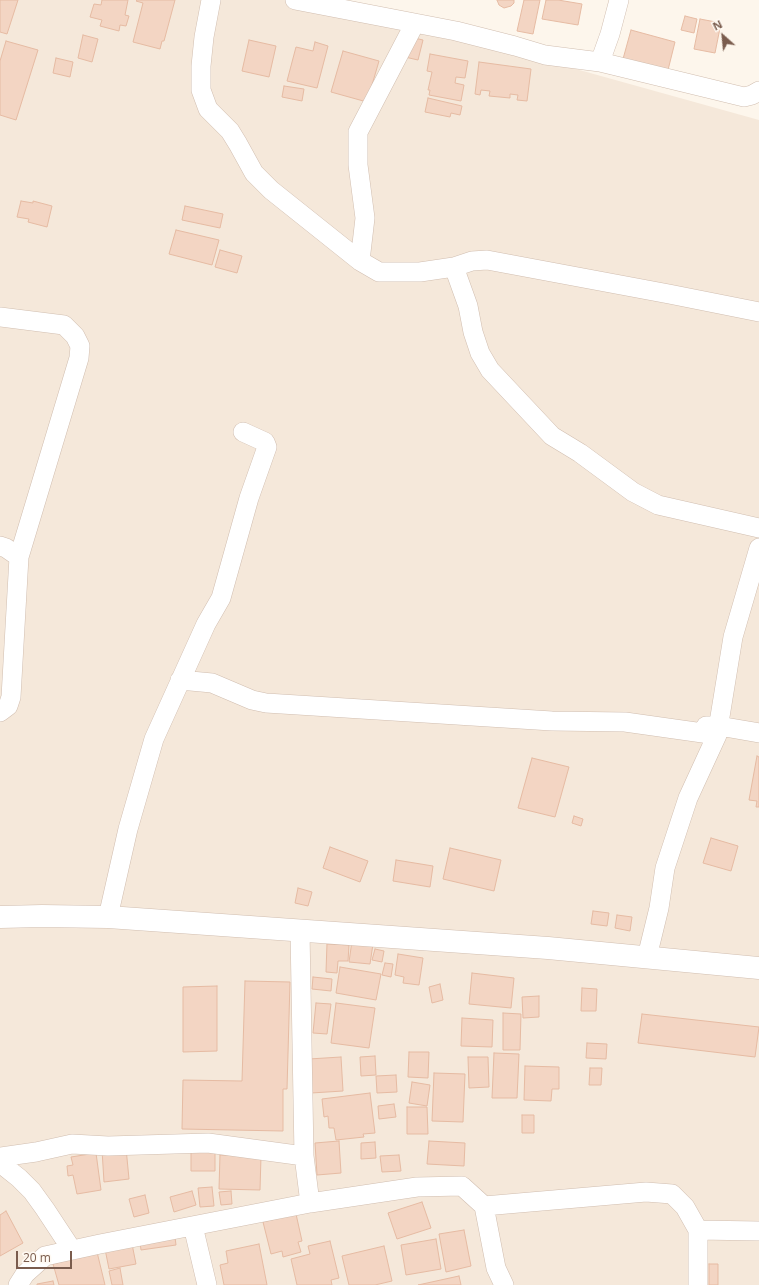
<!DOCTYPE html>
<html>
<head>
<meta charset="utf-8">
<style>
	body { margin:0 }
	#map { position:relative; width:759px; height:1285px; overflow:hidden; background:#fdf6ec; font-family:"Open Sans",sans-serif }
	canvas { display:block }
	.north { position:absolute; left:703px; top:16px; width:40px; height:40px; -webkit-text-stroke:3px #fffaf3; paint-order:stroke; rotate:333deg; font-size:11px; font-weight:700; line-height:16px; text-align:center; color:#7a5c4d }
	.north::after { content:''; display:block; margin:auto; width:14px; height:18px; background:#7a5c4d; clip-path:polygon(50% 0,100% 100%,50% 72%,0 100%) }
	.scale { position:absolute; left:16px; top:1251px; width:56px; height:18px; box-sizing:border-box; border:2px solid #7a5c4d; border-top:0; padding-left:5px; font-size:12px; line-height:14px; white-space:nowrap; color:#7a5c4d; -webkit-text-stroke:3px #fffaf3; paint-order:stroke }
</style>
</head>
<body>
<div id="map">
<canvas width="759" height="1285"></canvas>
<div class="north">N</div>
<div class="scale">20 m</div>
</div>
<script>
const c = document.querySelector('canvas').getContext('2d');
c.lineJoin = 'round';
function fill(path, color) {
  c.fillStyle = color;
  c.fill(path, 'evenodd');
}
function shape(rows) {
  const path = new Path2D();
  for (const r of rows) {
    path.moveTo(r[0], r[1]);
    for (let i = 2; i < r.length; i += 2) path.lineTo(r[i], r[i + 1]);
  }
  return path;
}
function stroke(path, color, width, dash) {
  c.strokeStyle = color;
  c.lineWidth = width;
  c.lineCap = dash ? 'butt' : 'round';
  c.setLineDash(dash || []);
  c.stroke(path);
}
fill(shape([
	[0,0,328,0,759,120,759,1285,0,1285]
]), '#f5e8da');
const building = shape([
	[0,0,18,0,7,34,0,32,0,0],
	[102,0,128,0,125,15,129,16,126,26,120,25,119,31,100,26,102,20,90,17,94,4,101,5,102,0],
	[137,0,175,0,164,41,162,41,160,49,133,42,143,3,136,1,137,0],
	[497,0,514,0,514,3,511,6,504,8,499,5,497,0],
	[524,0,540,0,533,34,517,31,524,0],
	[546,0,558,0,582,4,578,25,542,19,546,0],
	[685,16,697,19,694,33,681,30,685,16],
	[700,19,721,23,715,53,694,49,700,19],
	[631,30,675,42,668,70,623,59,631,30],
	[83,35,98,39,92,62,78,58,83,35],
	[410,37,423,40,418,60,405,57,410,37],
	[249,40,276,46,269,77,242,71,249,40],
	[6,41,38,50,16,120,0,115,0,61,6,41],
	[315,42,328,46,317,88,287,81,296,47,313,51,315,42],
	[343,51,379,61,367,102,331,92,343,51],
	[430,54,468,61,465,78,456,77,455,83,464,85,461,101,429,95,430,90,428,90,432,72,427,71,430,54],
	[56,58,73,62,70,77,53,73,56,58],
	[479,62,531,69,527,101,517,100,518,95,510,94,510,98,489,96,490,91,481,90,480,95,475,94,479,62],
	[284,86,304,89,302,101,282,97,284,86],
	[428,98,462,106,460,115,451,113,450,117,425,112,428,98],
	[21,201,33,203,33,201,52,206,47,227,28,222,29,219,17,217,21,201],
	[185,206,223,214,220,228,182,220,185,206],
	[176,230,219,240,212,265,169,254,176,230],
	[220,250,242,256,237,273,215,267,220,250],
	[757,756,759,757,759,807,756,807,757,801,749,800,757,756],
	[532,758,569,767,555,817,518,808,532,758],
	[574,816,583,819,581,826,572,823,574,816],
	[711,838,738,846,731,871,703,863,711,838],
	[330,847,368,861,360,882,323,868,330,847],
	[450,848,501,860,494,891,443,879,450,848],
	[396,860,433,866,430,887,393,881,396,860],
	[298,888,312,892,308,906,295,903,298,888],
	[593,911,609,913,607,926,591,924,593,911],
	[617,915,632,917,630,931,615,928,617,915],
	[352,941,373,944,370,964,349,962,352,941],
	[327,944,349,945,348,961,338,961,337,973,326,972,327,944],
	[375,949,384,951,382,962,372,960,375,949],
	[398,954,423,958,419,985,403,983,404,977,395,975,398,954],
	[385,963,393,964,391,977,382,975,385,963],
	[340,967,381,974,376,1000,336,993,340,967],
	[472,973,514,978,511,1008,469,1004,472,973],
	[313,977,332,979,331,991,312,989,313,977],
	[245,981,290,982,287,1089,283,1089,283,1131,182,1129,183,1080,242,1081,245,981],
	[440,984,443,1000,432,1003,429,987,440,984],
	[217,986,217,1051,183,1052,183,987,217,986],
	[582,988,597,989,596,1011,581,1011,582,988],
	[539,996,539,1017,523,1018,522,997,539,996],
	[316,1003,331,1004,327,1034,313,1033,316,1003],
	[336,1003,375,1008,369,1048,331,1043,336,1003],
	[503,1013,521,1014,520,1050,503,1050,503,1013],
	[642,1014,759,1027,755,1057,638,1043,642,1014],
	[462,1018,493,1020,492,1047,461,1046,462,1018],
	[587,1043,607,1044,606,1059,586,1058,587,1043],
	[409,1052,429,1052,428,1078,408,1077,409,1052],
	[494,1053,519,1054,517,1098,492,1098,494,1053],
	[375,1056,376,1075,361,1076,360,1057,375,1056],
	[341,1057,343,1091,311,1093,309,1059,341,1057],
	[468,1057,488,1057,489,1087,469,1088,468,1057],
	[525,1066,559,1067,559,1089,552,1089,551,1101,524,1100,525,1066],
	[590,1068,602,1068,601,1085,589,1085,590,1068],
	[434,1073,465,1074,463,1122,432,1121,434,1073],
	[396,1075,397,1092,377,1093,376,1076,396,1075],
	[412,1082,430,1085,427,1106,409,1103,412,1082],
	[370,1093,375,1133,363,1134,364,1137,336,1140,334,1128,329,1128,328,1116,324,1117,322,1099,370,1093],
	[394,1104,396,1117,379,1119,378,1106,394,1104],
	[407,1107,427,1107,428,1134,407,1134,407,1107],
	[522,1115,534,1115,534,1133,522,1133,522,1115],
	[339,1141,341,1173,317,1175,315,1143,339,1141],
	[429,1141,465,1143,464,1166,427,1164,429,1141],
	[375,1142,376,1158,361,1159,361,1143,375,1142],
	[126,1148,129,1179,104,1182,102,1150,126,1148],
	[215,1150,215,1171,191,1171,191,1151,215,1150],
	[96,1153,101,1190,77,1194,73,1175,68,1176,67,1166,73,1165,71,1157,96,1153],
	[220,1155,261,1156,260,1190,219,1189,220,1155],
	[399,1155,401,1171,382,1172,380,1156,399,1155],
	[212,1187,214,1206,200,1207,198,1188,212,1187],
	[192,1191,196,1205,174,1212,170,1197,192,1191],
	[231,1191,232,1204,221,1205,219,1192,231,1191],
	[145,1195,149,1213,134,1217,129,1199,145,1195],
	[422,1202,431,1228,397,1239,388,1213,422,1202],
	[6,1211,23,1243,0,1256,0,1215,6,1211],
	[296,1214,302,1241,298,1242,301,1252,283,1257,282,1251,271,1254,263,1222,296,1214],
	[464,1230,471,1266,446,1272,439,1234,464,1230],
	[175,1237,176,1245,141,1250,140,1242,175,1237],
	[436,1239,441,1269,406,1275,401,1245,436,1239],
	[330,1241,339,1278,331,1280,332,1285,297,1285,291,1259,310,1254,308,1246,330,1241],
	[132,1244,136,1264,109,1269,105,1249,132,1244],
	[259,1244,267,1285,224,1285,220,1265,228,1263,226,1251,259,1244],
	[384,1246,392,1281,375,1285,349,1285,342,1256,384,1246],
	[97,1252,105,1285,59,1285,53,1264,97,1252],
	[709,1264,718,1264,718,1285,709,1285,709,1264],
	[120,1268,123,1285,112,1285,109,1271,120,1268],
	[459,1276,461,1285,418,1285,459,1276],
	[53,1281,54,1285,37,1285,37,1284,53,1281]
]);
fill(building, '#f3d5c3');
stroke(building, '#e6bba3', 1);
const minor = shape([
	[211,0,204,37,201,66,201,90,208,109,230,131,238,144,254,173,271,190,360,261,379,272,420,272,454,267,472,261,487,260,669,294,759,312],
	[295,0,456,31,515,46,545,55,600,62,610,34,619,0],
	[600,62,744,97,752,95,759,91],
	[360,261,365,218,358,165,358,132,415,23],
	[454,267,468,306,473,332,480,353,490,370,552,436,580,453,633,492,658,505,759,528],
	[0,317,64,325,75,336,80,346,79,358,19,557,11,697,8,706,0,712],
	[0,546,6,548,19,557],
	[180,680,212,683,252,700,266,703,552,721,625,722,717,735],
	[706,726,719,726,759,733],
	[108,917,128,829,154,739,206,624,221,598,249,498,267,447,265,442,243,432],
	[300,931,304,1156,310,1203],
	[647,957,659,908,665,868,688,798,717,735,733,637,759,548],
	[0,1157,36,1152,72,1144,108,1146,208,1143,304,1156],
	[0,1163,19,1178,32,1191,45,1209,72,1250],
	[484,1206,646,1192,672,1194,685,1207,698,1230,698,1285],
	[193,1226,207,1285],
	[698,1230,759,1231],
	[18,1285,25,1274,45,1256,100,1244,310,1203,417,1187,462,1186,484,1206,496,1268,504,1285]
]);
const tertiary = shape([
	[0,917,42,916,108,917,548,948,759,968]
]);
stroke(minor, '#d1beb0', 20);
stroke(tertiary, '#d1beb0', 23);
stroke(minor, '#fff', 19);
stroke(tertiary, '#fff', 22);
</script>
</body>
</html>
